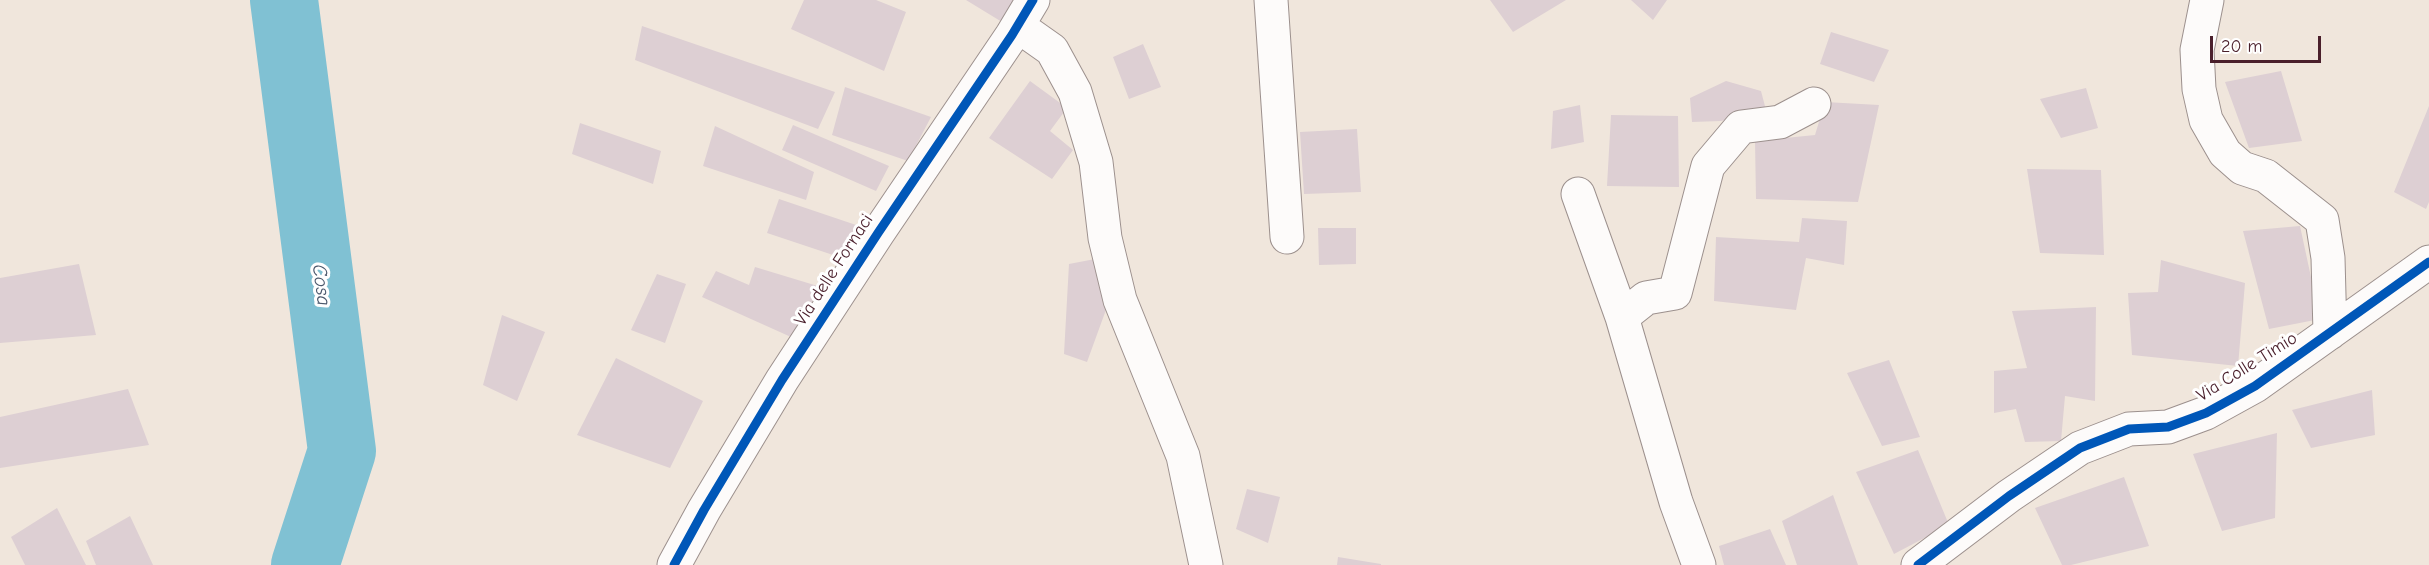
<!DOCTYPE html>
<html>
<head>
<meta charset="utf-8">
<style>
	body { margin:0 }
	#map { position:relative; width:2429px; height:565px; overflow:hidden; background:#f0e6dc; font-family:"Comic Neue",sans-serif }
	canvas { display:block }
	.scale { position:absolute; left:2210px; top:36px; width:111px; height:27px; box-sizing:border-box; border:3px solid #4a1f2b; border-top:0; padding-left:8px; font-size:18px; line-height:21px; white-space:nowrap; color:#4a1f2b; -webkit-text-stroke:4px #fff; paint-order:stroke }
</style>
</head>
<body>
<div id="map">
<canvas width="2429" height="565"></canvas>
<div class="scale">20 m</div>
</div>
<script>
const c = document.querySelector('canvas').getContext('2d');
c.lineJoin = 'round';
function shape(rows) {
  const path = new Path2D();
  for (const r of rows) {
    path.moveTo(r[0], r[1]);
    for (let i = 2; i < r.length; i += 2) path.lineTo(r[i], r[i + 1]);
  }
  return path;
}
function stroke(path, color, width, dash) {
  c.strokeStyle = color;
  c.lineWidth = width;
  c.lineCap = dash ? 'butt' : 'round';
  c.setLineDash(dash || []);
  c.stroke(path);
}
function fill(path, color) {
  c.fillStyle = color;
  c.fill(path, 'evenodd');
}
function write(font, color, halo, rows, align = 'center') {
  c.font = font + ' "Comic Neue",sans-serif';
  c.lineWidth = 6;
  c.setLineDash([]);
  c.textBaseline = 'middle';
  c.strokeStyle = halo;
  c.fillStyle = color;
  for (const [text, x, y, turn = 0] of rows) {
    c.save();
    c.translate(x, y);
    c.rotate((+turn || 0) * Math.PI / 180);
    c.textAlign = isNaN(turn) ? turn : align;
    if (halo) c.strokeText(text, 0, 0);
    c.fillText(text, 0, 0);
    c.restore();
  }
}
stroke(shape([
	[284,0,342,451,305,565]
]), '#80c1d3', 68);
fill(shape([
	[804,0,876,0,906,12,884,71,791,29],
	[966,0,1014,0,1002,22],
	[1490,0,1566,0,1513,32],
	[1631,0,1667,0,1653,20],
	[642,26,835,92,818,129,635,60],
	[1831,32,1889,50,1874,82,1820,64],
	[1143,44,1161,87,1129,99,1113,57],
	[2281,71,2302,141,2249,148,2225,82],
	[1030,81,1067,108,1050,131,1073,150,1052,179,989,138],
	[1726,81,1761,91,1766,110,1721,121,1692,122,1690,98],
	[845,87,931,117,908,161,832,135],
	[2086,88,2098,128,2061,138,2040,99],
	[1825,102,1879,105,1858,202,1756,199,1755,141,1815,135],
	[1580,105,1584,142,1551,149,1553,111],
	[2429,106,2429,202,2426,209,2394,192],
	[1611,115,1678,116,1679,187,1607,186],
	[580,123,661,151,653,184,572,154],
	[793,125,889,166,876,191,782,150],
	[715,126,814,172,806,200,703,166],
	[1357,129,1361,192,1304,194,1300,132],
	[2027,169,2101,170,2104,255,2040,253],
	[779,199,862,227,842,258,767,233],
	[1802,218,1847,221,1844,265,1806,258,1796,310,1714,301,1716,237,1799,242],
	[2300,226,2320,319,2269,329,2243,231],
	[1318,228,1356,228,1356,264,1319,265],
	[1095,259,1107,307,1087,362,1064,354,1069,264],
	[2161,260,2245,283,2238,366,2132,355,2128,293,2158,292],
	[79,264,96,335,0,343,0,278],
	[755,267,821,287,791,337,702,297,716,271,749,285],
	[657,274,686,284,665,343,631,330],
	[2096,307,2095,401,2065,396,2061,441,2025,442,2016,409,1994,413,1994,371,2027,368,2012,311],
	[502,315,545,332,517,401,483,385],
	[616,358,703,401,670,468,577,435],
	[1889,360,1920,437,1882,446,1847,373],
	[128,389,149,445,0,468,0,417],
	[2372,390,2375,435,2311,448,2292,410],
	[2277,433,2275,518,2222,531,2193,454],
	[1918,450,1949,525,1894,554,1856,472],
	[2124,477,2149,546,2071,565,2062,565,2035,508],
	[1247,489,1280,497,1268,543,1236,529],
	[1833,495,1858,565,1797,565,1782,521],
	[57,508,86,565,25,565,11,537],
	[130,516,153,565,96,565,86,541],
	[1770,529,1786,565,1724,565,1719,546],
	[1338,557,1381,564,1381,565,1337,565]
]), '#ddcfd3');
const minor = shape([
	[1271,0,1287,237],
	[2207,0,2197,50,2199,89,2206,120,2225,153,2242,168,2266,176,2322,220,2328,258,2330,333],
	[1018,26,1052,50,1075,92,1096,162,1105,238,1120,300,1183,456,1206,565],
	[1578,194,1622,317],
	[674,565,704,510,782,380,878,233,1012,35,1033,0],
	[1699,565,1676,502,1622,317,1646,298,1675,293,1708,166,1741,127,1780,122,1814,104],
	[1918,565,2009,496,2080,448,2129,429,2168,427,2206,413,2255,386,2429,262]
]);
stroke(minor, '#9c908d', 35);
stroke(minor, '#fdfbfa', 33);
stroke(shape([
	[674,565,704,510,782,380,878,233,1012,35,1033,0],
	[1918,565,2009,496,2080,448,2129,429,2168,427,2206,413,2255,386,2429,262]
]), '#0057b8', 9);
write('18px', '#4a1f2b', '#fff', [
	["Via delle Fornaci",834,270,-57],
	["Via Colle Timio",2247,367,-32]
]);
write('italic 20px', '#4c596d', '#fff', [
	["Cosa",321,285,83]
]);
</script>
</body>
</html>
